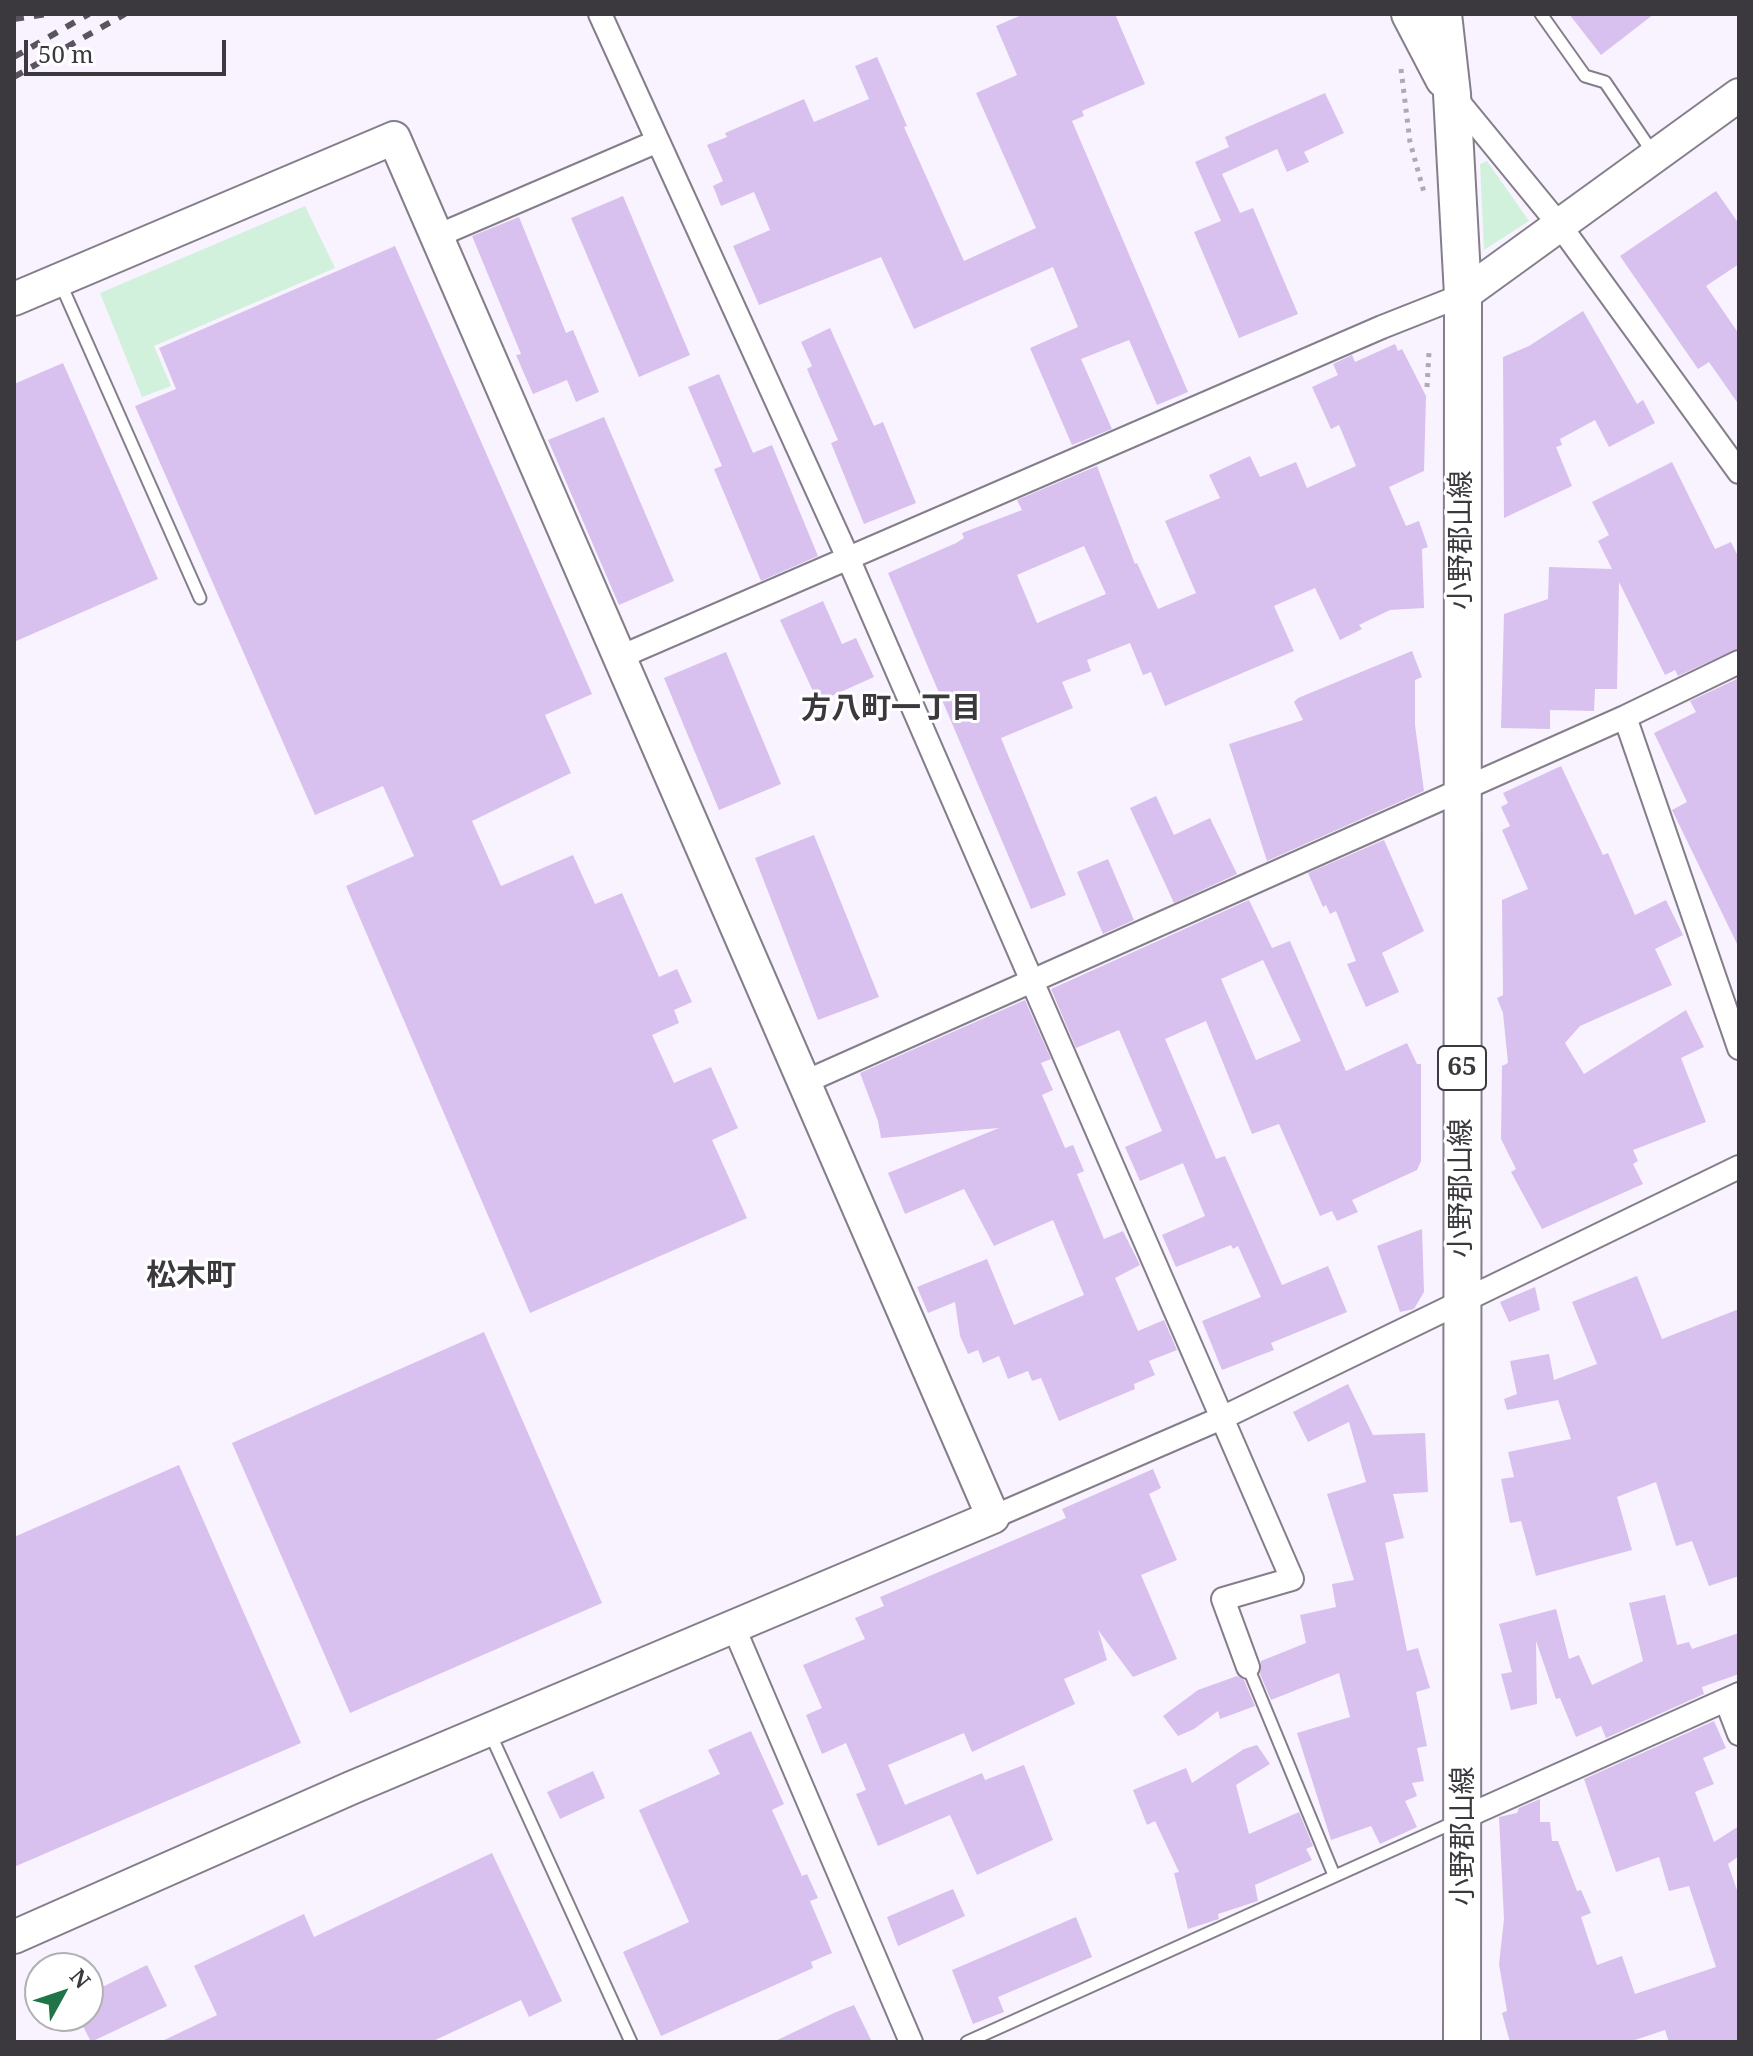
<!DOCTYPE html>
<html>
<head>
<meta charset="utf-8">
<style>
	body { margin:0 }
	#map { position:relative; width:1753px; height:2056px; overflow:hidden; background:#f8f3fe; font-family:"Noto Serif",serif }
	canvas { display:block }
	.frame { position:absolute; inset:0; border:16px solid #3b393e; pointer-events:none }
	.north { position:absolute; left:24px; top:1952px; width:80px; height:80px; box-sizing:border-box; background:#fff; border:2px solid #b1b0b2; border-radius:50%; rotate:50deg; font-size:22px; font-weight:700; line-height:32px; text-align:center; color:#3b393e }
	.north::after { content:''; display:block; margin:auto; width:28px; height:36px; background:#207548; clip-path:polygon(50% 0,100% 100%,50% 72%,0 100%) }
	.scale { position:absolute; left:24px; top:40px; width:202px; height:36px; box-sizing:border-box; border:4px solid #3b393e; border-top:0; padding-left:10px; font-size:24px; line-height:28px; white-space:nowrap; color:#3b393e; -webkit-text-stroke:6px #fff; paint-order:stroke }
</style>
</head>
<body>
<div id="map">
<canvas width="1753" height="2056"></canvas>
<div class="frame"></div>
<div class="north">N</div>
<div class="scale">50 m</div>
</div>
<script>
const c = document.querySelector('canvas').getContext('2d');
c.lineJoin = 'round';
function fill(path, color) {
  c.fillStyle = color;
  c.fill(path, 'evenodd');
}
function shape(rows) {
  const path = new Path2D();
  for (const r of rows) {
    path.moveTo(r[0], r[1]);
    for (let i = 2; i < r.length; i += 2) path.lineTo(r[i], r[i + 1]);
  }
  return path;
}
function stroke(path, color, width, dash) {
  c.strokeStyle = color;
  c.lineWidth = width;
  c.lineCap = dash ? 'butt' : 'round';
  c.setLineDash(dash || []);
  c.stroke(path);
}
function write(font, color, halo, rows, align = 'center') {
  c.font = font + ' "Noto Serif","Noto Sans JP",serif';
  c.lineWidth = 6;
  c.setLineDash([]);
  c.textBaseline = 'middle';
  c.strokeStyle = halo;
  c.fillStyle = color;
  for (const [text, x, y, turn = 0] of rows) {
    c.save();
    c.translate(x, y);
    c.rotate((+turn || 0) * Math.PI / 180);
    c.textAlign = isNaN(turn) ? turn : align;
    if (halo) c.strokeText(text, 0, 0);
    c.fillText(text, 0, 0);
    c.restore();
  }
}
fill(shape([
	[1487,161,1529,221,1484,250,1480,164],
	[305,206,335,268,154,346,171,386,142,397,100,293]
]), '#d2f1dc');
fill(shape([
	[1024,14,1115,14,1145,84,1082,111,1084,116,1072,121,1188,392,1157,405,1129,340,1081,359,1112,429,1072,445,1030,348,1078,327,1053,267,914,329,881,257,759,305,733,246,770,230,754,192,721,206,713,186,723,181,707,145,727,137,725,133,804,99,814,122,869,99,855,66,877,57,907,126,904,127,964,261,1036,228,976,93,1017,75,996,26],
	[1569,14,1654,14,1601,55],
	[1325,93,1344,133,1304,152,1309,162,1287,172,1277,149,1222,174,1240,213,1253,208,1298,314,1239,338,1194,232,1221,221,1195,162,1229,147,1225,137],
	[1716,191,1739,224,1739,264,1706,286,1739,334,1739,405,1709,362,1698,369,1620,256],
	[623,196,690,355,639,377,571,218],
	[519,217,566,333,573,330,599,392,576,402,567,380,533,394,516,355,521,354,472,236],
	[395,246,592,694,545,715,571,773,472,821,501,886,573,855,595,904,622,893,659,977,677,969,692,1002,674,1010,679,1023,652,1035,674,1083,711,1067,738,1128,712,1140,747,1218,530,1313,346,886,414,856,383,786,315,815,135,406,176,389,159,348],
	[1583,311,1637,404,1643,400,1655,423,1609,447,1595,420,1560,439,1562,445,1556,447,1572,486,1504,518,1503,357,1529,346],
	[830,328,874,426,883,422,916,503,864,524,831,443,838,440,807,369,812,366,801,342],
	[1395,344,1398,351,1402,349,1426,396,1424,471,1389,487,1406,526,1419,521,1428,547,1422,549,1424,608,1390,610,1359,625,1362,629,1340,640,1315,588,1274,606,1294,651,1165,706,1151,672,1143,675,1130,643,1087,660,1091,671,1062,682,1073,708,1001,738,1066,895,1031,909,888,573,956,543,964,538,962,533,1022,510,1017,500,1097,466,1135,564,1137,563,1158,609,1196,593,1165,521,1220,498,1209,475,1250,456,1260,477,1296,462,1307,488,1356,466,1339,425,1331,429,1312,387,1338,375,1333,364,1352,355,1355,362],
	[1084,546,1106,594,1037,623,1017,575],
	[63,363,158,579,14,642,14,384],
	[719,374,753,453,772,445,818,556,761,581,714,469,722,466,688,387],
	[604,417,674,581,619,605,548,440],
	[1672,462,1715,549,1731,542,1739,558,1739,648,1678,676,1675,670,1665,675,1619,582,1617,689,1595,689,1594,711,1550,710,1550,729,1501,728,1504,614,1548,599,1549,567,1612,569,1598,541,1609,535,1592,502],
	[823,601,842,644,856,638,874,677,818,702,780,620],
	[1412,651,1422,677,1415,680,1415,725,1424,791,1267,861,1229,744,1303,720,1294,702,1298,698],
	[726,652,781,784,719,810,664,678],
	[1739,678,1739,948,1672,810,1687,802,1654,733,1696,712,1690,701],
	[1561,766,1603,855,1608,853,1635,915,1666,900,1683,935,1655,949,1672,985,1580,1026,1565,1043,1584,1074,1686,1010,1704,1047,1681,1058,1706,1122,1633,1150,1638,1161,1633,1164,1643,1184,1542,1229,1511,1172,1516,1169,1501,1139,1502,1066,1508,1063,1503,1013,1497,998,1503,995,1502,900,1528,889,1502,830,1510,826,1501,807,1508,803,1503,793],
	[1156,796,1174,835,1210,818,1237,874,1174,903,1130,808],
	[814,835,879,997,818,1020,755,858],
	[1384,840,1424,931,1382,953,1399,992,1366,1007,1347,964,1356,961,1336,911,1330,914,1326,905,1323,907,1308,873],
	[1108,859,1134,920,1103,934,1077,872],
	[1249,900,1272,948,1290,941,1346,1071,1407,1043,1417,1064,1421,1064,1421,1161,1417,1170,1352,1200,1358,1212,1337,1221,1332,1211,1320,1216,1279,1124,1252,1134,1206,1021,1165,1039,1216,1159,1225,1156,1282,1285,1328,1266,1347,1312,1271,1343,1274,1350,1222,1370,1202,1321,1261,1297,1238,1246,1233,1249,1231,1245,1176,1267,1162,1235,1205,1216,1183,1163,1140,1181,1125,1147,1162,1131,1119,1030,1076,1048,1051,989],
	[1263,960,1301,1041,1256,1060,1221,979],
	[1025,1000,1051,1059,1041,1063,1053,1090,1042,1095,1065,1148,1073,1145,1084,1171,1077,1174,1104,1239,1123,1231,1140,1265,1115,1278,1138,1331,1164,1320,1177,1350,1149,1361,1155,1375,1134,1384,1135,1389,1059,1421,1041,1378,1032,1381,1028,1371,1008,1379,999,1356,983,1363,978,1350,968,1354,960,1336,955,1302,928,1313,917,1287,987,1259,1014,1325,1084,1295,1053,1220,994,1246,964,1189,905,1214,888,1173,999,1128,881,1138,878,1121,860,1073],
	[1422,1229,1424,1292,1414,1309,1400,1312,1377,1246],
	[1637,1276,1662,1339,1739,1309,1739,1576,1709,1586,1692,1541,1676,1546,1656,1482,1617,1497,1632,1550,1536,1576,1521,1521,1510,1523,1501,1479,1514,1477,1508,1452,1571,1439,1558,1400,1507,1410,1504,1399,1517,1394,1510,1361,1549,1354,1554,1380,1597,1364,1572,1302],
	[1535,1287,1540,1310,1509,1322,1500,1302],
	[484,1332,602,1603,350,1713,232,1443],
	[1348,1384,1373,1435,1425,1433,1428,1492,1393,1494,1404,1538,1385,1543,1407,1651,1418,1648,1430,1688,1416,1692,1427,1746,1417,1748,1424,1781,1412,1783,1417,1796,1405,1801,1417,1827,1380,1844,1371,1826,1331,1840,1297,1733,1350,1717,1339,1673,1271,1700,1260,1674,1261,1661,1306,1643,1300,1615,1336,1607,1332,1584,1354,1580,1327,1494,1366,1482,1349,1422,1308,1442,1293,1412],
	[179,1465,301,1743,14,1867,14,1537],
	[1153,1469,1161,1488,1149,1494,1177,1560,1141,1575,1177,1659,1133,1677,1098,1630,1107,1660,1064,1679,1075,1704,972,1752,964,1733,888,1765,905,1805,982,1773,985,1780,1024,1765,1053,1840,977,1875,950,1815,878,1846,856,1794,866,1790,846,1743,822,1754,806,1715,822,1708,803,1665,865,1639,855,1618,884,1606,880,1597,1066,1518,1062,1509],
	[1665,1595,1677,1645,1689,1642,1692,1649,1739,1633,1739,1674,1702,1687,1704,1694,1606,1738,1601,1726,1576,1737,1560,1698,1556,1699,1536,1641,1537,1704,1511,1710,1501,1674,1512,1672,1499,1624,1556,1609,1569,1659,1579,1655,1592,1685,1643,1661,1629,1603],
	[1237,1676,1244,1680,1255,1706,1220,1719,1218,1711,1194,1729,1178,1736,1163,1716,1198,1690],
	[1714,1721,1726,1748,1703,1758,1714,1784,1695,1792,1714,1842,1739,1826,1739,1856,1728,1864,1739,1896,1739,2042,1669,2042,1665,2030,1629,2042,1510,2042,1502,2013,1507,2011,1499,1964,1504,1919,1499,1817,1517,1813,1519,1808,1540,1799,1540,1822,1550,1822,1552,1841,1558,1841,1577,1891,1581,1890,1591,1913,1581,1917,1597,1965,1622,1956,1635,1994,1716,1967,1689,1886,1669,1891,1659,1857,1616,1872,1584,1779],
	[751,1731,784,1804,772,1810,802,1876,807,1874,818,1898,810,1901,832,1953,811,1962,813,1968,661,2036,623,1952,689,1922,639,1810,720,1774,708,1750],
	[1257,1745,1270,1764,1236,1785,1249,1834,1299,1812,1313,1846,1306,1849,1312,1860,1255,1885,1258,1901,1218,1914,1219,1919,1188,1929,1174,1873,1179,1872,1155,1821,1147,1825,1133,1790,1186,1768,1192,1783,1244,1749],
	[593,1771,605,1798,560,1819,547,1792],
	[492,1853,562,2001,529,2017,521,2000,431,2042,160,2042,217,2015,194,1966,304,1914,314,1937],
	[953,1889,965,1916,898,1946,887,1917],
	[1076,1917,1092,1957,998,1997,1004,2012,973,2024,952,1970],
	[147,1965,167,2006,91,2042,78,2016,88,2016,88,1994],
	[854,2005,872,2042,773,2042,834,2013]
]), '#d8c1ef');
const lane = shape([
	[1541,14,1585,76,1605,82,1653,153],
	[59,280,200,598],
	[1248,1667,1334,1875],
	[489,1731,631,2042],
	[967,2042,1457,1821]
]);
const street = shape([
	[600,14,848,558,1292,1579,1223,1599,1248,1667],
	[1452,94,1561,227,1739,472],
	[437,236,658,141],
	[620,657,1382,327,1463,295],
	[1625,717,1739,1048],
	[805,1082,1625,717,1739,662],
	[993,1517,1224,1417,1739,1167],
	[734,1628,911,2042],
	[1726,1700,1739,1734],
	[1465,1817,1739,1694]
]);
const secondary = shape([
	[1463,295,1739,95],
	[14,299,394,138,993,1517,351,1788,14,1937]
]);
const primary = shape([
	[1410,14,1444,79],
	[1443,14,1452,94,1463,295,1462,2042]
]);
stroke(lane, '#847e8b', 15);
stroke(street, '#847e8b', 26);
stroke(secondary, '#847e8b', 36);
stroke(primary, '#847e8b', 40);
stroke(shape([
	[1401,69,1410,142,1425,196],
	[1427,387,1429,352]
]), '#aeaab3', 5, [4, 6]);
stroke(lane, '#fff', 11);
stroke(street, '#fff', 22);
stroke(secondary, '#fff', 32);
stroke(primary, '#fff', 36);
stroke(shape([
	[14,19,47,14],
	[14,57,89,14],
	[14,77,125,14]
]), '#58565c', 6, [10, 10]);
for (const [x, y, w] of [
	[1462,1068,48]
]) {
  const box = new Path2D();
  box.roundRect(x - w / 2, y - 22, w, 44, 6);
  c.fillStyle = '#fff';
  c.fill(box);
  stroke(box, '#3b393e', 2);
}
write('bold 26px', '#3b393e', null, [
	["65",1462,1068]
]);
write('28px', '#3b393e', '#fff', [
	["小野郡山線",1462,540,-90],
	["小野郡山線",1462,1188,-90],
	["小野郡山線",1464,1836,-90]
]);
write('bold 30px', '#3b393e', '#fff', [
	["方八町一丁目",891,709],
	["松木町",191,1276]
]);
</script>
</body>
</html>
